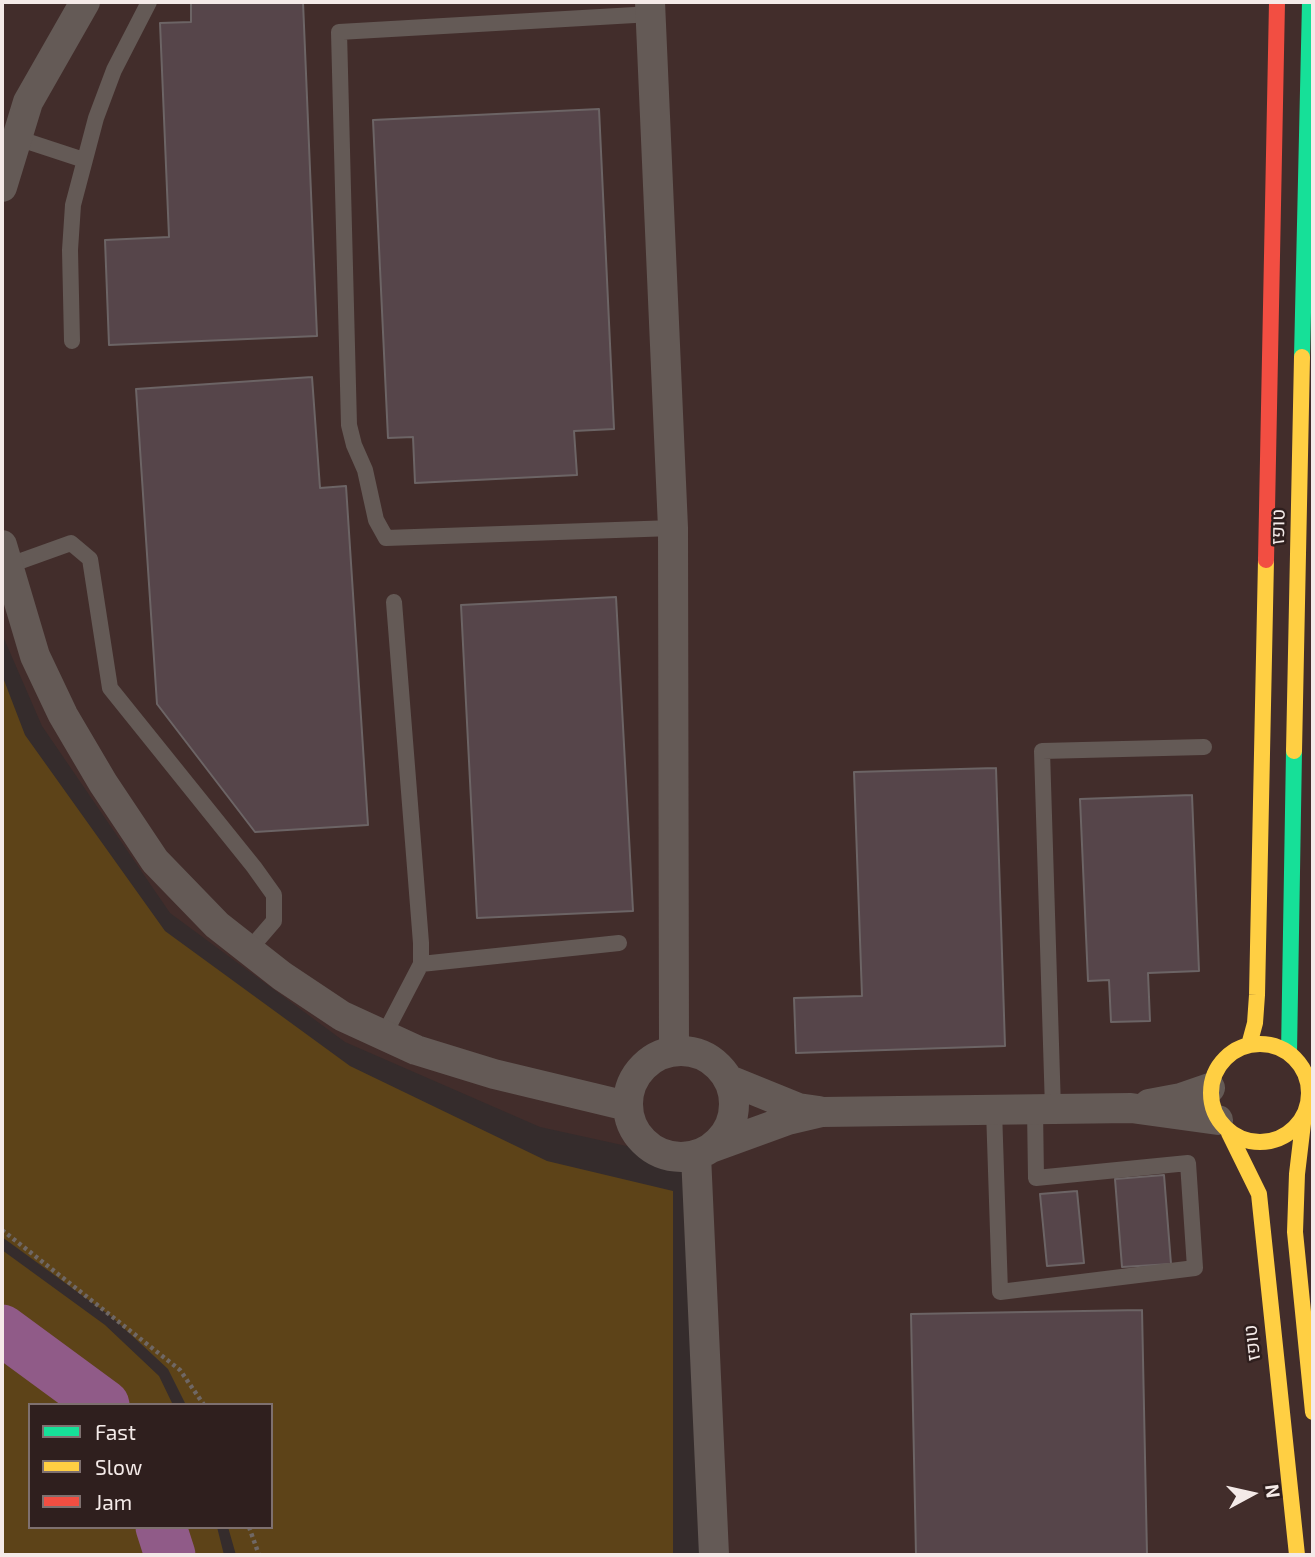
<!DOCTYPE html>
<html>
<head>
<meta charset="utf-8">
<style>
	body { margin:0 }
	#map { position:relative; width:1315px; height:1557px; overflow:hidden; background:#352c2c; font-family:"Exo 2",sans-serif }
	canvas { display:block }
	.frame { position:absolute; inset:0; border:4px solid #f4eae8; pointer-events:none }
	.legend { position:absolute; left:28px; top:1403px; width:245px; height:126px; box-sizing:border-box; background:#2f1f1e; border:2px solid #7e706f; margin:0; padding:9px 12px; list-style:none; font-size:21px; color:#f4eae8 }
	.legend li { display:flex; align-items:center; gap:14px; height:35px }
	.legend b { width:35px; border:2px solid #7e706f }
	.north { position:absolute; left:1217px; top:1459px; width:70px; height:70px; -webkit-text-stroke:5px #2f1f1e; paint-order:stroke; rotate:82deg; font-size:19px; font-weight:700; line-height:28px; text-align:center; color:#f4eae8 }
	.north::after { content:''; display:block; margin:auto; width:24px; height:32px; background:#f4eae8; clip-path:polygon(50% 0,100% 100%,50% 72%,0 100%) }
</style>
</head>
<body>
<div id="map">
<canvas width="1315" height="1557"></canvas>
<div class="frame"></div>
<ul class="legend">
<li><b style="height:9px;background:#16e098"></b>Fast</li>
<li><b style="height:9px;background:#ffcf43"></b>Slow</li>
<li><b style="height:9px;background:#f24e42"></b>Jam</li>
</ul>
<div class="north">N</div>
</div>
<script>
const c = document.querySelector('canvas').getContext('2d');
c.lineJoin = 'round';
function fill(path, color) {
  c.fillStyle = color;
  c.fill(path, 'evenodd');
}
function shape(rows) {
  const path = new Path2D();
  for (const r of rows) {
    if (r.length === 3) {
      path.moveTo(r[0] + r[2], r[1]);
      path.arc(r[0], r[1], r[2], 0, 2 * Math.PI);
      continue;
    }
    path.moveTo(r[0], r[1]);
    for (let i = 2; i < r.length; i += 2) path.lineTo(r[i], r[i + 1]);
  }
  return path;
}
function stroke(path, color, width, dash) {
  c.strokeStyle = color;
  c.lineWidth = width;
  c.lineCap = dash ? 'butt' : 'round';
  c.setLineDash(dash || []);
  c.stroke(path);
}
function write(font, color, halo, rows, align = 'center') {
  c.font = font + ' "Exo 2",Heebo,sans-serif';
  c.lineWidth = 5;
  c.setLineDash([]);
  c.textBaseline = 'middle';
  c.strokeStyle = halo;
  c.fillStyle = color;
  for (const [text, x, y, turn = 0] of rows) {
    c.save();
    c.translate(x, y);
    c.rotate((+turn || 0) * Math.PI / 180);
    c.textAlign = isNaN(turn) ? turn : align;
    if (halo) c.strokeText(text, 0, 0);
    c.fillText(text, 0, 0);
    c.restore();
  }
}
fill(shape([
	[2,2,1313,2,1313,1555,700,1555,695,1161,540,1127,345,1042,170,913,42,726,2,634]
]), '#422d2b');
fill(shape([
	[2,675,25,735,165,931,350,1066,547,1161,673,1191,673,1555,236,1555,228,1527,271,1527,271,1405,186,1405,168,1369,112,1317,2,1237],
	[2,1250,105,1325,159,1376,173,1405,30,1405,30,1527,217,1527,224,1555,2,1555]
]), '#5d4318');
stroke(shape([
	[2,1330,104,1405],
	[161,1527,170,1555]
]), '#905b88', 51);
const building = shape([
	[191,2,303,2,317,336,109,345,105,240,169,237,160,23,191,22,191,2],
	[599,109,614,429,574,431,577,475,415,483,413,437,388,438,373,120,599,109],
	[312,377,320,488,346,486,368,825,255,832,157,704,136,389,312,377],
	[616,597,633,911,477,918,461,605,616,597],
	[996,768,1005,1046,796,1053,794,998,862,996,854,772,996,768],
	[1192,795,1199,971,1148,973,1150,1021,1111,1022,1109,980,1088,981,1080,799,1192,795],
	[1164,1175,1171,1264,1122,1267,1115,1179,1164,1175],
	[1077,1191,1084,1263,1047,1266,1040,1194,1077,1191],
	[1142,1310,1147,1555,916,1555,911,1314,1142,1310]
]);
fill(building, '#56454a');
stroke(building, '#6c6465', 2);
stroke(shape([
	[2,1230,180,1370,204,1405],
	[249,1527,259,1555]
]), '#6f6764', 4.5, [3.5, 3.5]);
stroke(shape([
	[652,14,339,32,349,425,354,445,365,470,376,520,386,538,673,528],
	[17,138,84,160],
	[72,341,70,250,73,205,96,118,114,70,149,2],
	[7,566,71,543,90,559,110,688,254,867,274,895,274,921,249,950],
	[421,964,619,943],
	[384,1035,421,964,421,943,394,602],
	[1053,1109,1042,751,1204,747],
	[994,1110,1000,1292,1195,1268,1188,1163,1036,1178,1035,1109]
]), '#645a56', 16);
stroke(shape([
	[650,2,673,528,674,1051],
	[2,187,28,102,85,2],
	[2,545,35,656,63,715,103,783,155,861,217,925,282,976,342,1016,416,1050,494,1074,627,1106],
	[681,1104,53],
	[729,1080,798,1108,819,1111],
	[1149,1104,1181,1098,1210,1088],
	[711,1148,788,1120,822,1112,1131,1108,1218,1120],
	[696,1155,714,1555]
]), '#645a56', 30);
stroke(shape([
	[1302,357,1310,2],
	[1289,1053,1294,751]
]), '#16e098', 16);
stroke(shape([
	[1294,751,1302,357],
	[1260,1093,49],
	[1249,1045,1255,1023,1257,995,1266,560],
	[1304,1115,1297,1174,1295,1232,1313,1412],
	[1229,1133,1259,1194,1297,1555]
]), '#ffcf43', 16);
stroke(shape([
	[1266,560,1277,2]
]), '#f24e42', 16);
write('19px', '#f4eae8', '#2f1f1e', [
	["טופז",1278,527,-89],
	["טופז",1252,1343,-96]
]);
</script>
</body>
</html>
